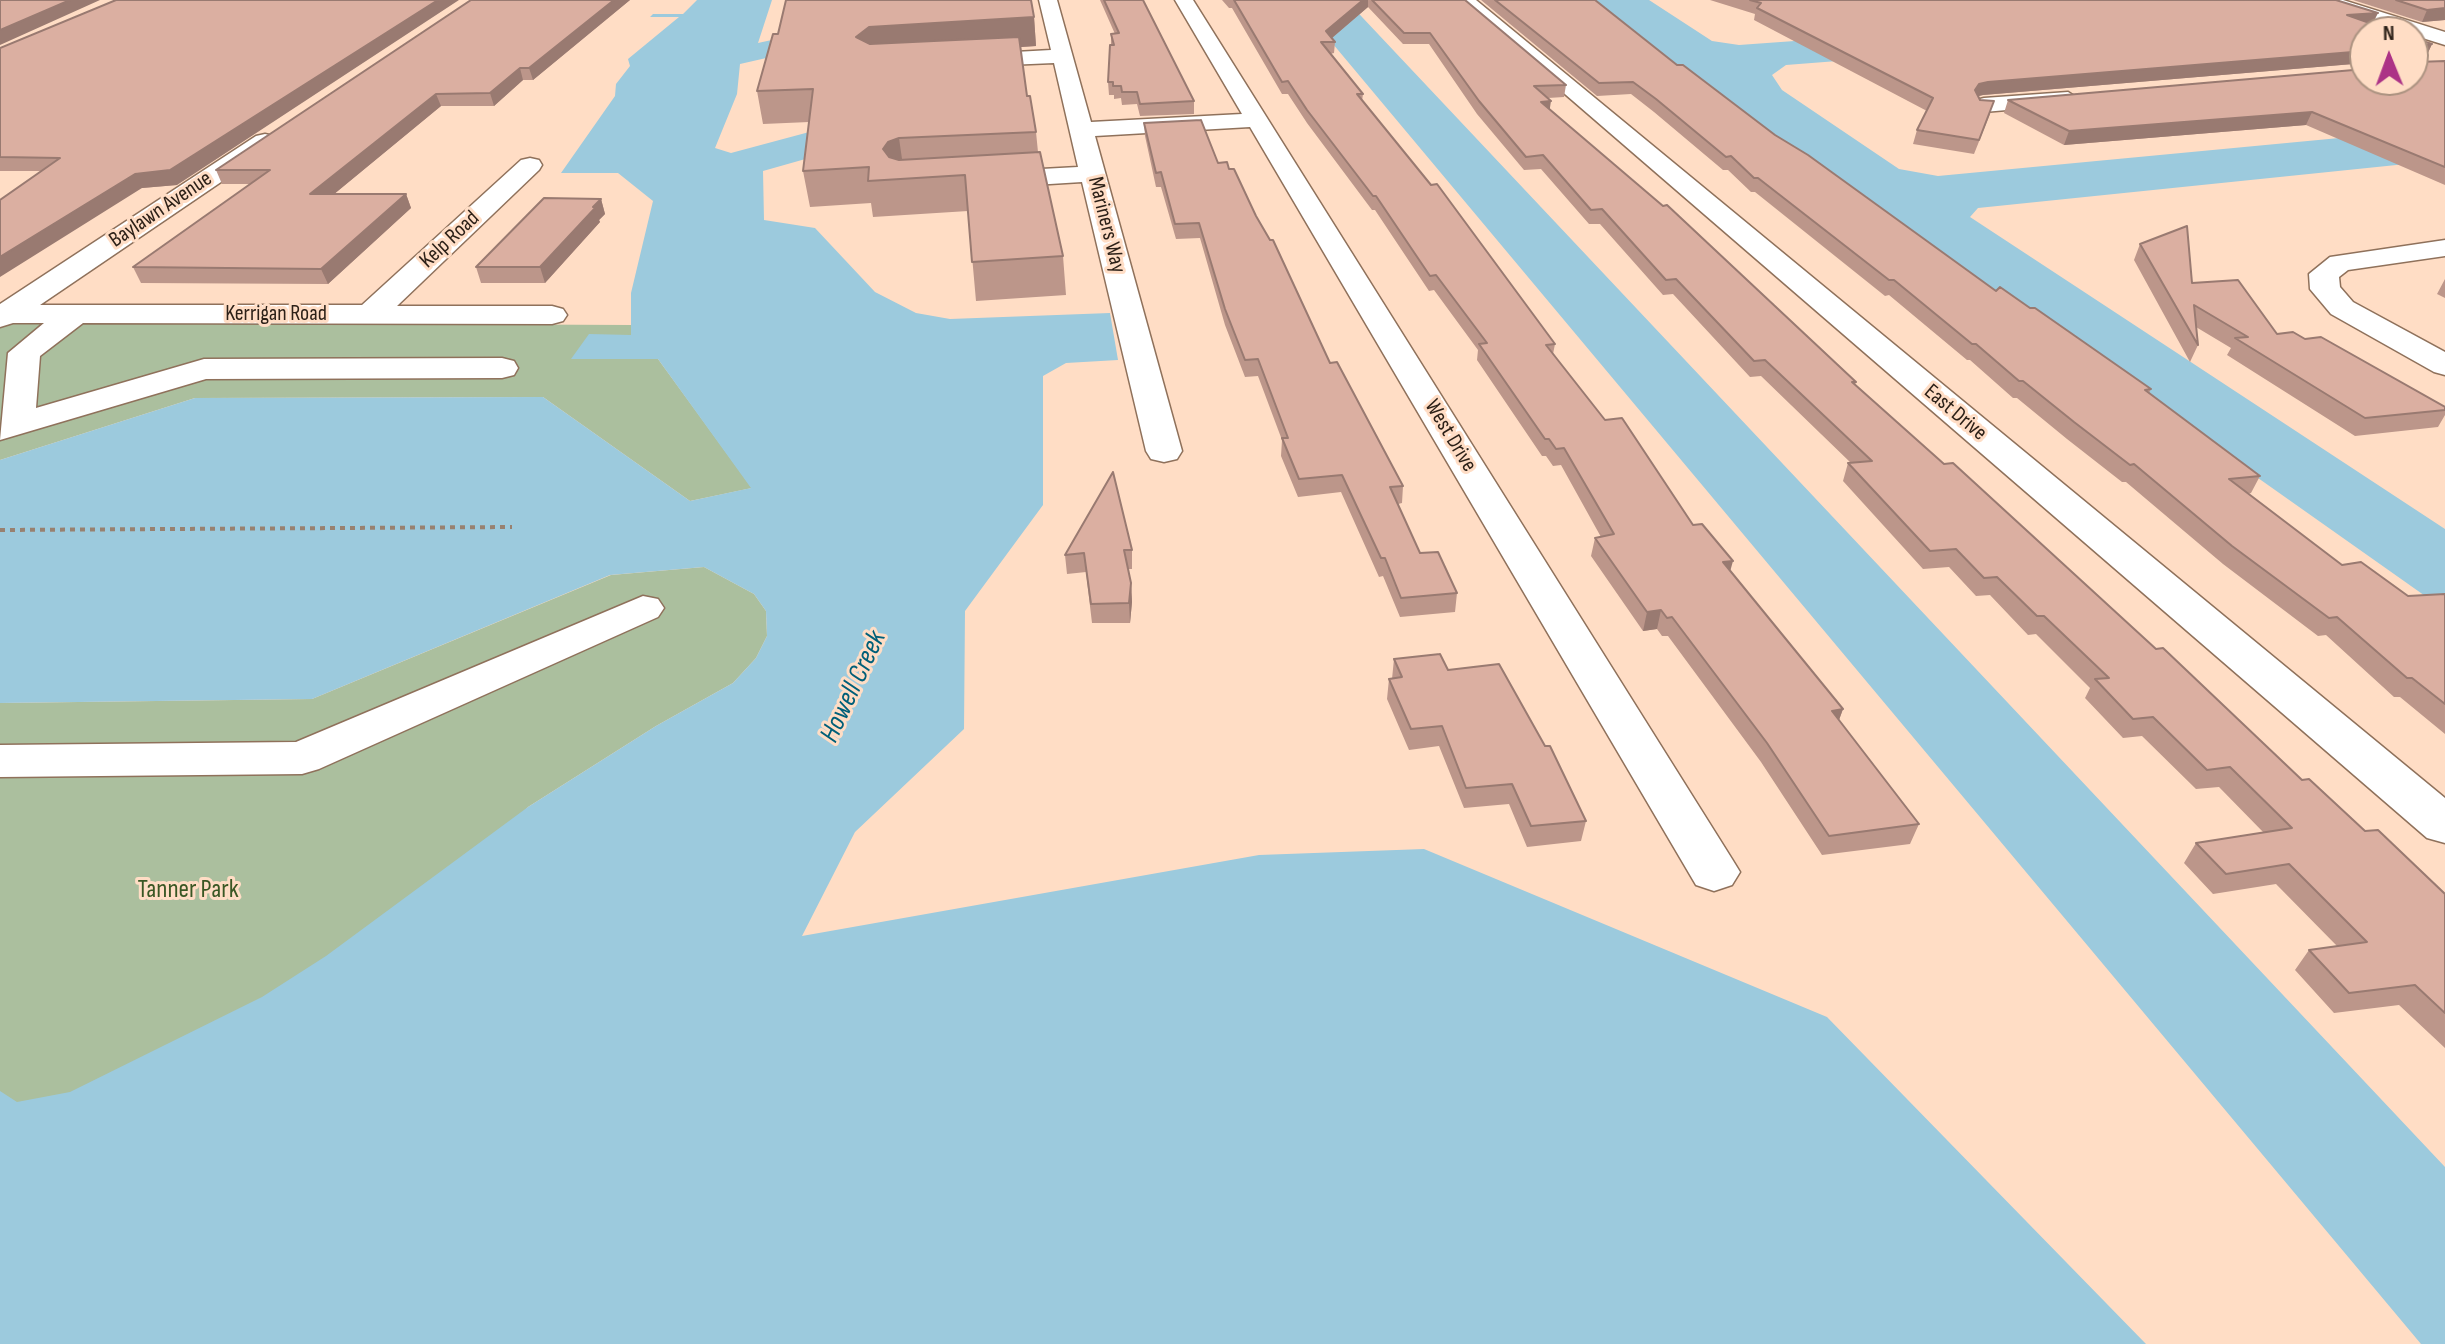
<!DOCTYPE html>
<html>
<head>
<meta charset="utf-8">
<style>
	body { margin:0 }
	#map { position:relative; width:2445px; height:1344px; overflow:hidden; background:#ffddc5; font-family:"Sofia Sans Condensed",sans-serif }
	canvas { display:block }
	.north { position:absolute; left:2349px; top:16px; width:80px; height:80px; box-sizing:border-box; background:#ffddc5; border:2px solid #ab9280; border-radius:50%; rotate:359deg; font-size:22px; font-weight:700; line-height:32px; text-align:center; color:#2d2118 }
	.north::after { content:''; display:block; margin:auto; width:28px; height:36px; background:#ac3286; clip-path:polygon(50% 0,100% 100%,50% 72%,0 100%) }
</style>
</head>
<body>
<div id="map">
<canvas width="2445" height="1344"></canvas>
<div class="north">N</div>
</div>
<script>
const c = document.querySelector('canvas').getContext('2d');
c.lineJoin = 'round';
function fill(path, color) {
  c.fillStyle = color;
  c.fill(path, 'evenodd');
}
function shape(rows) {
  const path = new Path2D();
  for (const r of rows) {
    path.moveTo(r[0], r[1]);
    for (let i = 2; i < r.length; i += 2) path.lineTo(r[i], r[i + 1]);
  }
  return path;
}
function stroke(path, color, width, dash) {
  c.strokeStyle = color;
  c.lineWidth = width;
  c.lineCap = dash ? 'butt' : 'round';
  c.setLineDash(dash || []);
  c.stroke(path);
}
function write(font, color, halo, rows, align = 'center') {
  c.font = font + ' "Sofia Sans Condensed",sans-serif';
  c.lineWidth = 6;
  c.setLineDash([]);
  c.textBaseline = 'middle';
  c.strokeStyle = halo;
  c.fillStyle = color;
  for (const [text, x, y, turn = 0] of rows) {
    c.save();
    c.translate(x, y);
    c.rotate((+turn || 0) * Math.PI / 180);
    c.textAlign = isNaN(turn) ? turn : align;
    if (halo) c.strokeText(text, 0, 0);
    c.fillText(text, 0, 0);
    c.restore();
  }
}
fill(shape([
	[0,322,631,325,631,335,658,359,752,488,690,501,543,397,195,398,0,460],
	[704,567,754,594,766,611,767,636,756,658,733,683,656,726,528,807,12,1344,0,1344,0,703,312,699,611,575]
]), '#abbf9e');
fill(shape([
	[697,0,772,0,758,43,886,15,915,24,740,64,737,94,715,148,731,153,895,109,929,124,763,171,764,220,815,228,875,292,916,313,950,319,1110,313,1118,360,1066,363,1043,376,1043,505,965,611,964,729,855,832,802,936,1259,855,1424,849,1827,1017,2146,1344,0,1344,0,1091,17,1102,70,1092,262,997,326,956,528,807,656,726,733,683,756,658,767,636,766,611,754,594,704,567,610,575,312,699,0,703,0,460,195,398,543,397,690,501,751,488,658,359,571,359,589,334,631,335,631,293,653,201,618,173,561,173,615,96,616,84,630,66,628,59,679,17,650,17,653,14,683,14],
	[1346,0,2445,1167,2445,1344,2421,1344,1302,7],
	[1581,0,1649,0,1712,41,1739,45,2213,11,2262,28,1786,65,1772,75,1782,90,1899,169,1938,176,2445,128,2445,160,1978,208,1970,217,2445,529,2445,610]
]), '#9ccadd');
const minor = shape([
	[1039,0,1057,0,1091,122,1242,114,1175,0,1193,0,1732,859,1740,872,1732,885,1714,891,1696,885,1250,127,1095,136,1182,451,1177,459,1164,462,1151,459,1146,451,1082,182,986,188,977,185,973,180,977,175,986,172,1078,167,1054,63,961,67,950,61,961,55,1051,50,1039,0],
	[1456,0,1476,0,2445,798,2445,843,2427,838,1456,0],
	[2315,0,2343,0,2445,32,2445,45,2413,35,2413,32,2403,32,2317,4,2315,0],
	[2068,92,2079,99,2076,104,1984,112,1976,110,1973,105,1976,100,1984,98,2068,92],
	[265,134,274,136,277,141,274,146,40,305,362,305,521,160,530,158,539,160,542,165,539,170,397,306,552,306,563,309,567,315,563,321,552,324,83,323,40,356,36,408,204,359,502,358,514,361,518,368,514,375,502,378,206,379,0,440,8,353,44,323,13,323,0,327,0,304,256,136,265,134],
	[2445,240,2445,256,2348,270,2339,277,2340,287,2353,302,2445,352,2445,375,2434,372,2331,314,2310,289,2309,274,2330,257,2445,240],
	[643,596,658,599,664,608,658,617,319,769,302,774,0,777,0,745,296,742,643,596]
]);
stroke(minor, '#8f715b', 3);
stroke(shape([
	[0,530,512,527]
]), '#988170', 4, [5, 5]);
fill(minor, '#fff');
fill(shape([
	[471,0,630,0,533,80,523,80,494,106,441,106,334,194,406,194,411,208,328,284,141,283,133,267,250,184,222,184,216,170],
	[1100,0,1143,0,1194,101,1194,114,1140,116,1137,104,1122,105,1121,98,1114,99,1114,95,1109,95,1108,82,1111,45,1111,34,1115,34],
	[1222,0,1465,0,1566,85,1564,97,1548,98,1550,109,1856,382,1855,385,1944,464,2156,649,2302,780,2445,894,2445,1048,2399,1005,2334,1013,2295,970,2309,950,2337,946,2276,884,2213,894,2184,863,2196,843,2264,833,2219,787,2196,789,2142,736,2123,738,2085,698,2090,688,2036,634,2028,635,1990,595,1976,596,1949,567,1923,569,1843,481,1848,463,1851,463,1761,376,1750,377,1673,294,1663,295,1600,224,1589,224,1541,169,1524,170,1477,114,1429,44,1403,44,1368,7,1332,38,1335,42,1334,53,1330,54,1363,94,1362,101,1555,344,1553,354,1605,420,1843,709,1839,720,1919,824,1910,844,1822,855,1761,762,1668,636,1662,636,1657,629,1643,631,1591,556,1595,538,1601,537,1561,465,1553,466,1546,456,1542,456,1477,360,1478,350,1434,290,1429,291,1375,210,1372,210,1307,123,1288,94,1282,94,1232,8,1229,8],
	[1481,0,1595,0,1677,65,1996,291,2030,308,2151,389,2149,393,2260,476,2251,493,2248,494,2342,565,2408,596,2445,594,2445,734,2400,697,2394,697,2326,635,2318,636,2223,564,2126,482,2122,482,2067,439,2017,398,2013,398,1970,360,1967,360,1889,295,1885,296,1755,192,1751,192,1728,170,1723,170,1654,112,1631,94,1597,96],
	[1710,0,2336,0,2365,32,2365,63,1983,95,1978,96,1990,114,1974,154,1913,144,1917,130,1927,111,1754,20,1755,14],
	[2353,0,2445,0,2445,20,2422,22],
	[1034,17,1036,46,1020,47,1027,96,1036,132,1038,152,1063,256,1066,295,976,301,968,211,873,217,871,203,810,207,803,171,809,122,763,124,757,91,778,34],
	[2413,38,2432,44,2426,57,2417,58,2417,62,2445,61,2445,185,2306,125,2064,145,2004,113,2008,100,2365,80],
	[0,48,177,185,142,188,41,171,0,171],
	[1144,123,1229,169,1256,216,1330,363,1403,486,1402,503,1398,504,1420,553,1457,593,1455,612,1400,617,1383,576,1379,577,1341,492,1298,497,1281,456,1282,440,1258,376,1245,377,1225,325,1200,238,1176,239,1161,187,1156,187,1145,136],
	[601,199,605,214,599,220,600,222,545,283,481,283,476,267],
	[2140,244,2192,283,2277,334,2305,339,2445,407,2445,415,2438,427,2355,436,2227,355,2231,348,2196,327,2198,345,2190,362,2134,260],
	[2445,279,2445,298,2437,294],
	[1132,550,1132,569,1128,569,1131,583,1132,602,1130,623,1092,623,1086,572,1067,574,1065,555],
	[1394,659,1448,670,1586,821,1581,841,1527,847,1509,804,1464,808,1439,746,1409,750,1387,699,1389,679,1392,679]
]), '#bc968a');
fill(shape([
	[70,0,100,0,0,45,0,30],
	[438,0,459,0,177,185,142,188,0,277,0,257,135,174],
	[614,0,630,0,533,80,529,68],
	[1363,0,1368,0,1368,7,1326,43,1326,31],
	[2445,8,2445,20,2422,22,2427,10],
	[2378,13,2372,25,2347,15],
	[1034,17,1036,46,874,57,856,37,869,27],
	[2432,44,2426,57,2413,59,2417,46],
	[2365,51,2365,63,1983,95,1975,97,1975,90,1979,84,1988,82],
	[520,68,523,80,494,106,490,93],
	[436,94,441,106,316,209,310,194],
	[1551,101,1549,114,1541,102],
	[2312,112,2306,125,2064,145,2069,131],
	[899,138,904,173,883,149,888,142],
	[406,194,411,208,328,284,321,269],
	[601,199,605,214,599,220,600,222,545,283,540,267],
	[1733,561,1728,579,1723,562],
	[1131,583,1132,602,1130,623,1129,603],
	[1661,610,1657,629,1643,631,1647,612],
	[1843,709,1836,728,1832,711]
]), '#997a71');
const building = shape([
	[0,0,70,0,0,30,0,0],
	[116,0,438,0,170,170,135,174,0,257,0,200,60,158,0,157,0,48,116,0],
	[471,0,614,0,529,68,520,68,490,93,436,94,310,194,406,194,321,269,133,267,270,170,216,170,471,0],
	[786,0,1031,0,1034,17,869,27,856,37,870,44,1019,37,1027,96,1030,96,1036,132,899,138,888,142,883,149,889,157,899,160,1040,152,1063,256,972,262,965,175,868,181,869,167,803,171,813,89,757,91,773,34,778,34,786,0],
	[1104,0,1143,0,1194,101,1140,104,1137,92,1122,92,1121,86,1113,86,1113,82,1108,82,1110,45,1114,45,1111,34,1119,33,1104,0],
	[1234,0,1363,0,1326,31,1335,42,1321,42,1363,94,1357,94,1431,185,1437,184,1555,344,1546,345,1605,420,1622,418,1693,525,1702,524,1733,561,1723,562,1843,709,1832,711,1919,824,1829,836,1767,743,1672,617,1667,618,1661,610,1647,612,1595,538,1614,534,1564,448,1556,449,1549,439,1545,439,1479,344,1487,343,1436,275,1430,276,1376,196,1373,196,1307,110,1288,81,1282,82,1234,0],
	[1372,0,1465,0,1566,85,1534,86,1551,101,1541,102,1663,206,1667,205,1856,382,1852,382,1944,464,1953,463,2156,649,2163,648,2302,780,2309,779,2365,831,2378,830,2445,894,2445,1013,2415,985,2349,993,2309,950,2367,942,2289,864,2226,874,2196,843,2292,828,2230,767,2207,770,2153,717,2133,719,2095,679,2109,678,2044,616,2037,616,1997,577,1984,578,1956,549,1930,551,1848,463,1872,461,1765,360,1754,361,1676,279,1666,280,1602,209,1591,210,1543,155,1526,157,1479,101,1430,33,1404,33,1372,0],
	[1495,0,1595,0,1677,65,1683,65,1775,135,1808,155,1996,291,2000,287,2030,308,2035,308,2151,389,2145,390,2260,476,2229,479,2342,565,2361,562,2408,596,2445,594,2445,704,2412,678,2407,678,2337,617,2329,618,2232,546,2134,464,2130,465,2074,422,2023,381,2019,381,1976,344,1972,344,1894,280,1889,280,1758,178,1754,178,1731,156,1726,157,1656,99,1633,82,1599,83,1495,0],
	[1750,0,2336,0,2378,13,2347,15,2395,32,2365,32,2365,51,1988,82,1979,84,1975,90,1980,100,1994,101,1979,140,1917,130,1933,98,1757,8,1761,3,1750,0],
	[2396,0,2445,0,2445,8,2427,10,2396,0],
	[2413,38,2432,44,2417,46,2417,62,2445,61,2445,167,2312,112,2069,131,2008,100,2365,69,2365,80,2413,80,2413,38],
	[1201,120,1218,163,1227,162,1229,169,1234,169,1256,216,1270,240,1273,240,1330,363,1337,362,1403,486,1390,487,1420,553,1438,552,1457,593,1401,598,1385,558,1381,558,1342,475,1299,479,1282,438,1288,438,1258,359,1245,360,1225,309,1199,223,1175,224,1161,172,1156,173,1144,123,1201,120],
	[544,198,601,199,593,207,596,207,540,267,476,267,544,198],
	[2187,226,2192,283,2238,280,2277,334,2293,332,2305,339,2321,337,2445,407,2445,410,2365,418,2235,338,2248,337,2194,305,2198,345,2140,244,2187,226],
	[1113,472,1132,550,1124,550,1131,583,1129,603,1091,604,1084,553,1065,555,1113,472],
	[1440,654,1448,670,1499,664,1545,746,1550,746,1586,821,1531,826,1512,784,1466,788,1442,726,1411,729,1389,679,1402,677,1394,659,1440,654]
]);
fill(building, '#dbafa1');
stroke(building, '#997a71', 2);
write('22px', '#2d2118', '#ffddc5', [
	["Baylawn Avenue",161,210,-34],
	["Mariners Way",1106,225,76],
	["Kelp Road",450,240,-43],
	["Kerrigan Road",276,314],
	["East Drive",1955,413,40],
	["West Drive",1450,436,59]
]);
write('26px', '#3a5724', '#ffddc5', [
	["Tanner Park",188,890]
]);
write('italic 28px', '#005f79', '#ffddc5', [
	["Howell Creek",854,687,-65]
]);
</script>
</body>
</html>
